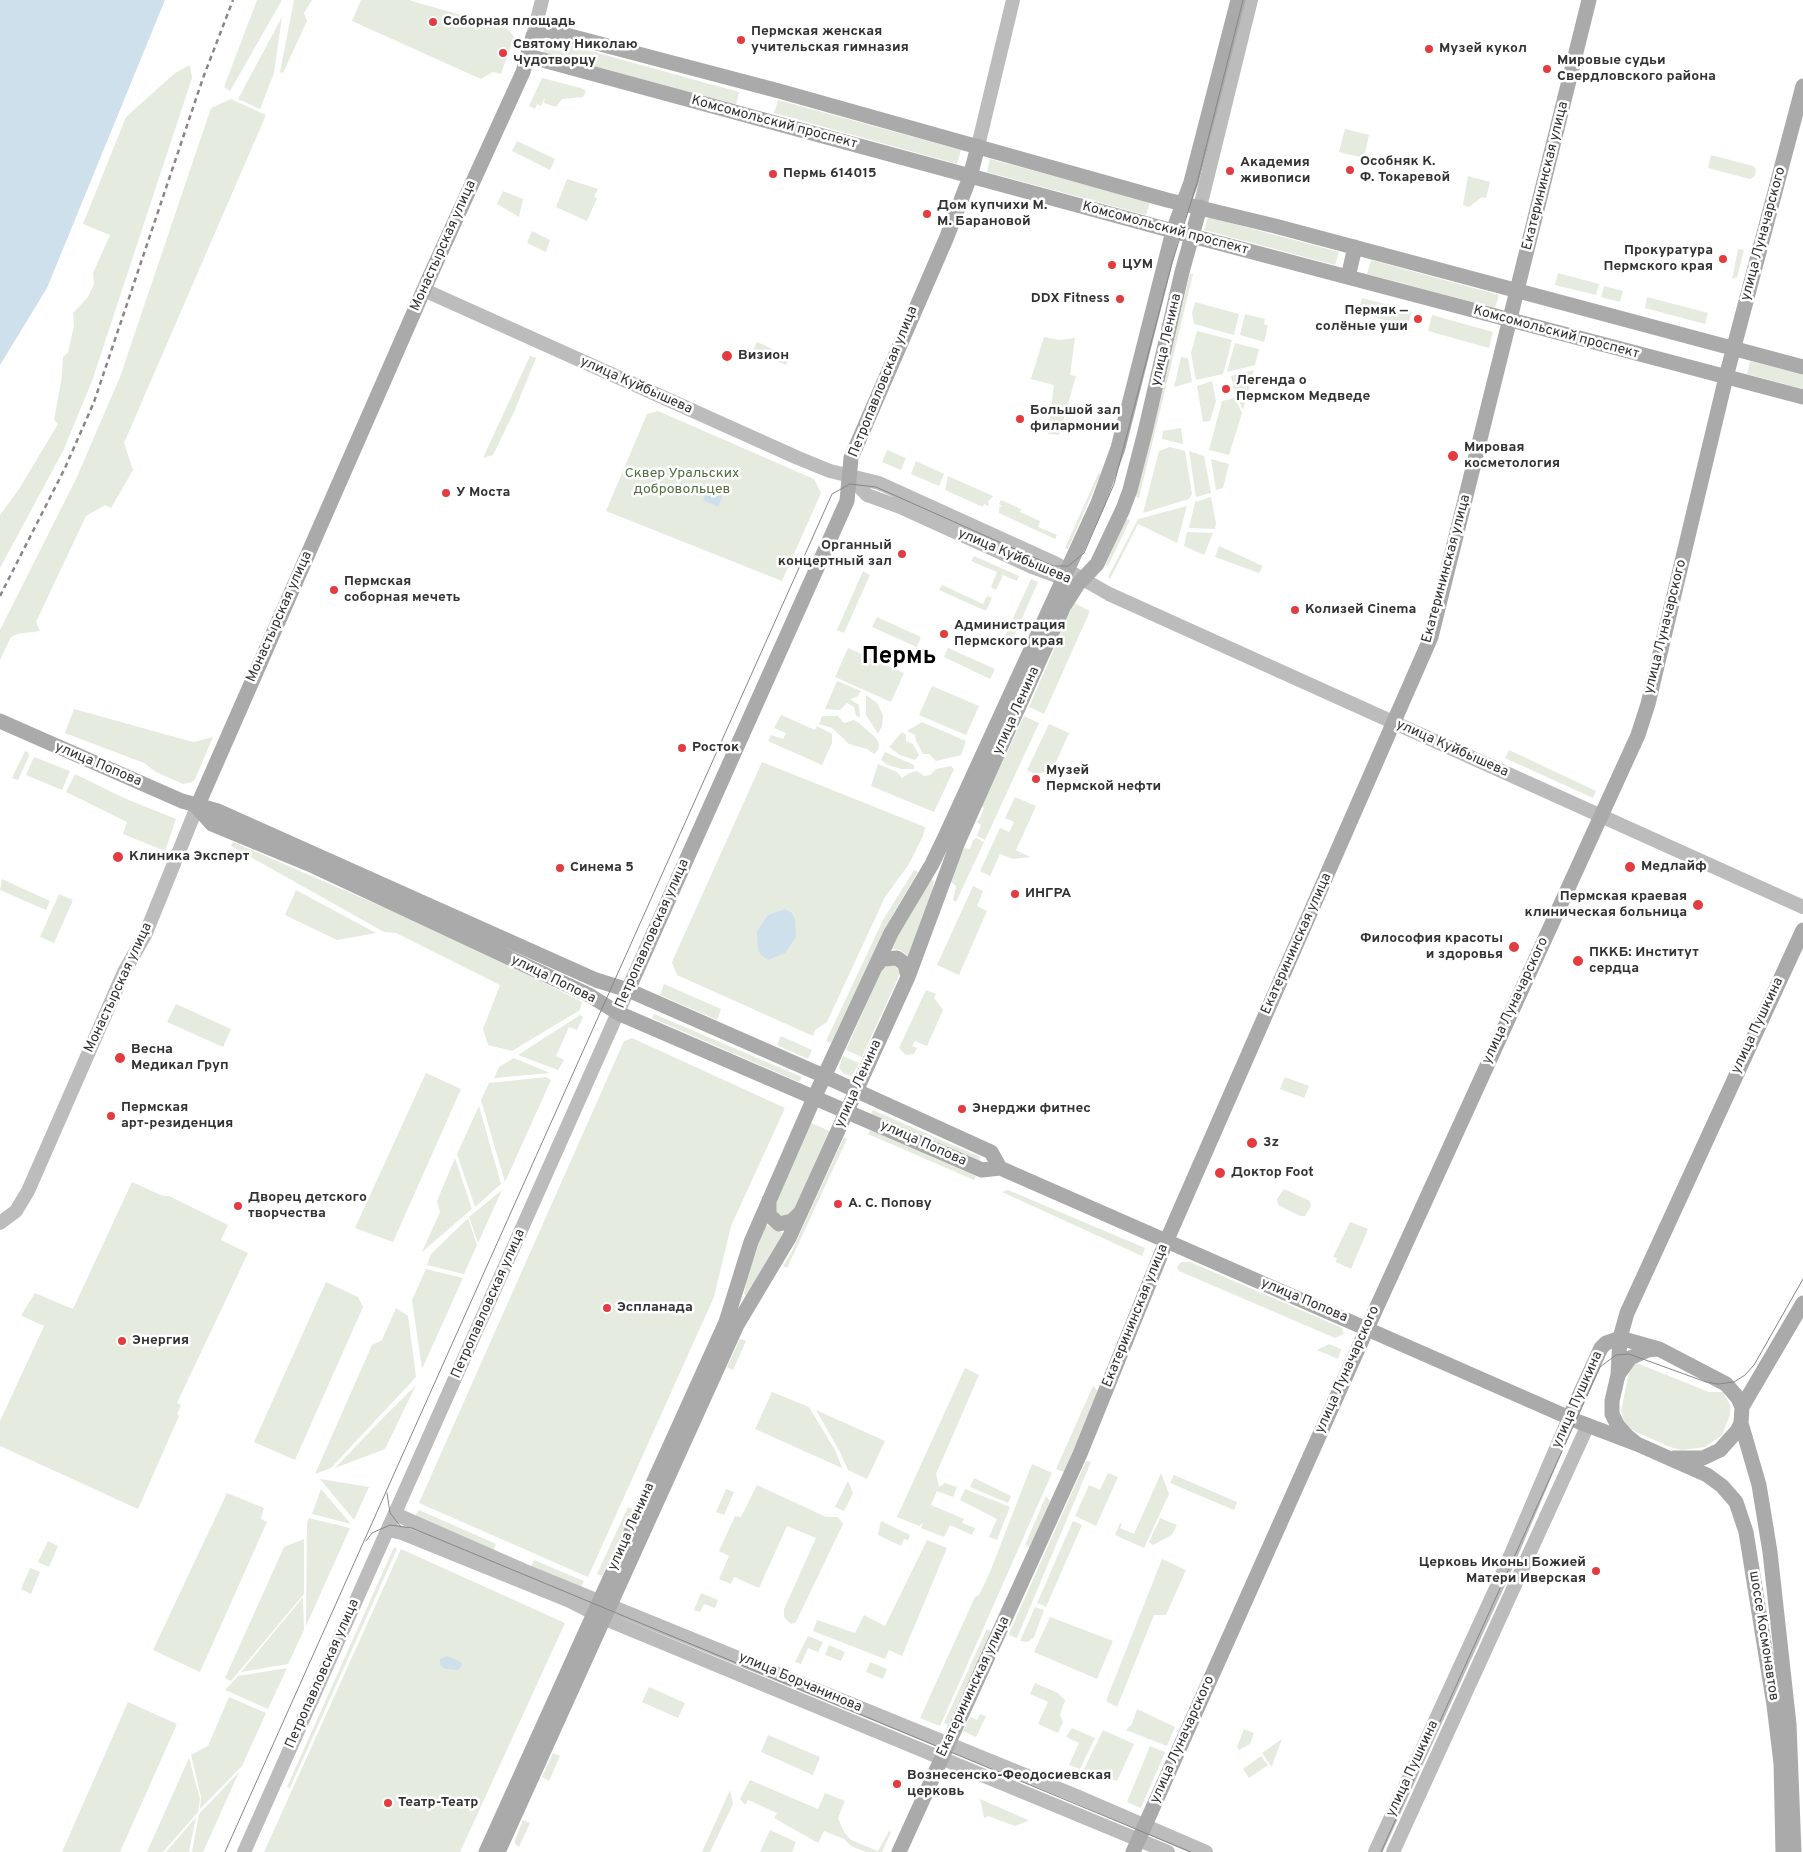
<!DOCTYPE html>
<html>
<head>
<meta charset="utf-8">
<style>
	body { margin:0 }
	canvas { display:block; background:#fff }
</style>
</head>
<body>
<canvas width="1803" height="1852"></canvas>
<script>
const c = document.querySelector('canvas').getContext('2d');
c.lineJoin = 'round';
function fill(path, color) {
  c.fillStyle = color;
  c.fill(path, 'evenodd');
}
function shape(rows) {
  const path = new Path2D();
  for (const r of rows) {
    path.moveTo(r[0], r[1]);
    for (let i = 2; i < r.length; i += 2) path.lineTo(r[i], r[i + 1]);
  }
  return path;
}
function stroke(path, color, width, dash) {
  c.strokeStyle = color;
  c.lineWidth = width;
  c.lineCap = dash ? 'butt' : 'round';
  c.setLineDash(dash || []);
  c.stroke(path);
}
function write(font, color, halo, rows, align = 'center') {
  c.font = font + ' Overpass,sans-serif';
  c.lineWidth = 5;
  c.setLineDash([]);
  c.textBaseline = 'middle';
  c.strokeStyle = halo;
  c.fillStyle = color;
  for (const [text, x, y, turn = 0] of rows) {
    c.save();
    c.translate(x, y);
    c.rotate((+turn || 0) * Math.PI / 180);
    c.textAlign = isNaN(turn) ? turn : align;
    if (halo) c.strokeText(text, 0, 0);
    c.fillText(text, 0, 0);
    c.restore();
  }
}
fill(shape([
	[257,0,282,0,230,91,224,87],
	[294,0,312,0,304,13,307,21,283,73,280,72],
	[361,0,408,0,507,28,514,37,501,74,493,72,481,79,352,21],
	[282,17,274,73,260,109,238,99],
	[547,39,739,92,736,105,543,53],
	[190,65,192,78,92,381,63,451,0,568,0,515,19,489,58,424,54,420,62,376,63,357,68,352,74,326,73,313,88,297,94,284,93,273,110,235,83,224,126,117,175,73],
	[542,78,581,88,586,91,583,97,562,99,556,107,544,103,545,97,541,106,537,104,535,109,529,106],
	[231,99,266,115,124,443,133,470,111,508,105,505,86,516,36,622,40,631,17,634,11,637,0,660,0,630,76,479,120,377,211,108],
	[778,100,961,150,957,164,774,113],
	[1345,129,1369,135,1364,158,1339,152],
	[517,141,555,159,550,170,512,151],
	[1711,155,1753,166,1756,169,1755,176,1750,179,1708,168],
	[990,159,1150,202,1146,215,987,172],
	[1468,176,1490,182,1486,198,1482,197,1469,207,1463,205],
	[567,179,598,189,594,197,597,198,587,221,556,207],
	[503,191,523,199,519,217,497,204],
	[1208,217,1339,252,1335,265,1204,230],
	[532,231,550,240,546,252,527,243],
	[1738,249,1744,250,1737,277,1732,279],
	[1371,260,1499,295,1495,308,1367,274],
	[1558,273,1599,284,1596,295,1555,285],
	[1190,274,1193,274,1139,498,1134,496],
	[1604,286,1623,291,1620,302,1601,297],
	[1647,297,1708,313,1705,324,1645,308],
	[1362,298,1412,311,1408,326,1358,313],
	[1195,302,1239,314,1234,335,1194,324,1192,313],
	[1245,314,1265,319,1264,324,1268,326,1264,342,1240,335],
	[1432,315,1493,332,1489,348,1428,331],
	[1197,331,1232,340,1223,374,1196,380,1191,353],
	[1044,337,1059,340,1075,338,1070,375,1076,376,1059,435,1048,434,1054,385,1031,379],
	[757,342,790,357,786,365,753,350],
	[1235,343,1259,349,1255,365,1227,372],
	[530,356,536,358,514,412,493,455,483,458],
	[1181,357,1188,358,1192,382,1174,387],
	[1750,361,1803,375,1803,389,1747,374],
	[1254,370,1243,410,1234,390,1231,376],
	[1212,381,1216,401,1210,421,1203,422,1197,386],
	[1235,398,1242,413,1229,455,1209,450,1222,401],
	[658,411,814,479,821,493,782,581,606,511,647,414],
	[1181,428,1183,444,1162,439,1163,431],
	[1170,447,1185,451,1192,494,1189,499,1143,513,1159,451],
	[887,450,906,458,901,470,882,462],
	[1189,451,1204,456,1211,493,1196,497],
	[1211,459,1229,464,1223,488,1216,490],
	[916,461,944,474,939,486,911,474],
	[1099,472,1100,475,1092,494,1068,549,1065,548],
	[948,476,993,496,988,502,989,506,984,504,983,507,945,490],
	[1211,497,1216,523,1215,529,1189,528,1195,502],
	[1001,500,1021,509,1020,512,1040,521,1038,527,1057,535,1055,539,999,513,999,507,1002,506,999,504],
	[1187,506,1177,543,1138,524,1110,579,1108,577,1138,519],
	[1126,519,1130,520,1108,566,1106,564],
	[1187,532,1213,533,1204,555,1184,546],
	[1219,546,1263,566,1259,573,1215,557],
	[974,556,1019,576,1017,581,1003,575,996,590,991,587,997,572,971,561],
	[863,571,870,575,844,633,837,630],
	[1031,579,1038,582,1012,641,1004,638],
	[942,585,983,604,987,596,992,598,986,611,939,590],
	[1074,603,1090,611,1044,714,1029,707],
	[877,617,921,637,917,647,872,627],
	[848,648,904,673,891,702,835,677],
	[948,648,995,669,990,679,944,657],
	[837,681,861,691,857,697,850,699,859,705,860,717,856,716,854,707,847,703,840,710,825,709],
	[932,686,979,706,966,735,919,715],
	[866,695,877,703,883,715,882,726,878,734,866,715],
	[74,709,193,742,213,737,195,779,192,782,183,784,156,772,144,763,65,733],
	[781,715,815,730,817,726,832,734,832,743,822,765,768,741,771,735,783,739,786,733,774,728],
	[822,716,838,716,844,723,854,720,860,724,876,738,879,744,878,750,874,754,867,749,849,744,832,728,819,724],
	[1024,716,1039,723,985,840,977,836,981,825,976,821,979,820,984,808,982,806],
	[922,722,966,741,961,755,936,761,929,754,923,754,916,741,915,735,907,731],
	[1049,724,1069,733,1052,771,1035,774,1027,770],
	[902,732,906,735,906,741,913,744,919,755,915,760,900,755,889,747],
	[1509,750,1596,791,1593,798,1505,758],
	[25,751,28,752,29,756,18,780,12,778],
	[885,752,914,765,914,769,901,769,888,765,881,760],
	[34,757,70,771,62,790,26,775],
	[762,762,925,827,923,836,909,864,885,897,827,1022,815,1030,813,1036,677,975,672,962],
	[878,764,897,772,902,778,909,773,917,771,924,776,930,775,936,769,951,766,954,769,934,812,871,786],
	[75,774,124,798,176,819,165,851,123,834,127,822,66,792],
	[1015,797,1036,806,1016,850,1030,857,1013,859,1000,854,990,876,980,871,1000,828,1009,832,1014,822,1005,818],
	[976,838,984,842,956,902,953,900,956,886,950,881,964,848,970,849,973,840],
	[233,842,473,946,582,1002,580,1010,512,1051,488,1045,483,1029,500,985,396,933,384,932,231,846],
	[914,870,918,872,893,914,831,1043,826,1041,883,920],
	[2,879,50,901,46,910,0,890],
	[931,879,934,881,930,900,909,957,900,950,891,949,906,918],
	[973,886,983,891,977,906,987,911,959,975,937,965],
	[296,890,376,933,337,940,285,915],
	[59,894,73,900,54,943,40,937],
	[894,965,900,971,898,978,862,1057,846,1050,881,971,885,966],
	[664,984,721,1009,717,1020,660,995],
	[926,990,936,994,934,998,943,1010,927,1046,915,1041,912,1046,917,1048,914,1054,906,1055,899,1048],
	[176,1004,231,1029,223,1047,167,1022],
	[654,1014,802,1077,799,1082,652,1018],
	[580,1015,583,1017,577,1030,569,1027,556,1056,564,1060,558,1070,518,1055],
	[781,1036,812,1050,808,1059,777,1045],
	[632,1038,785,1108,731,1226,714,1297,588,1577,419,1503,624,1041],
	[843,1056,859,1063,852,1076,844,1074,839,1068],
	[514,1058,550,1073,494,1078,499,1067],
	[426,1073,461,1089,393,1242,355,1228],
	[546,1077,551,1080,505,1182,481,1100,489,1083],
	[1285,1077,1309,1086,1304,1098,1280,1089],
	[479,1106,501,1184,475,1207,457,1154],
	[873,1110,980,1157,979,1162,871,1114],
	[811,1123,830,1131,793,1211,791,1215,781,1216,776,1213,775,1203],
	[870,1130,976,1176,974,1180,868,1134],
	[844,1137,847,1139,787,1268,783,1266,791,1253],
	[455,1158,472,1209,422,1252,440,1212,437,1201],
	[132,1182,163,1196,169,1196,228,1225,221,1240,248,1253,177,1403,181,1405,177,1414,179,1416,138,1509,0,1446,0,1421,44,1326,22,1316,22,1314,35,1293,73,1309],
	[1284,1189,1310,1201,1311,1206,1305,1216,1300,1216,1278,1205,1277,1199],
	[502,1190,478,1243,469,1217],
	[1008,1190,1145,1248,1142,1256,1002,1192],
	[468,1218,477,1245,464,1274,427,1265,431,1254],
	[1350,1222,1368,1229,1351,1269,1336,1262,1337,1258,1333,1257],
	[765,1224,783,1233,746,1296,744,1295,746,1282],
	[1181,1262,1190,1262,1342,1328,1344,1334,1335,1338,1179,1271,1177,1267],
	[426,1269,463,1278,422,1369,412,1300],
	[326,1282,358,1297,363,1307,295,1460,254,1442],
	[396,1308,408,1316,416,1377,331,1468,315,1474,372,1345,382,1340],
	[740,1339,746,1341,733,1370,727,1367],
	[1329,1344,1341,1349,1338,1359,1317,1350],
	[1634,1362,1709,1392,1723,1392,1730,1405,1730,1415,1722,1435,1705,1447,1682,1450,1670,1447,1632,1430,1625,1423,1621,1411,1629,1372],
	[965,1368,979,1375,936,1474,939,1487,945,1483,957,1487,953,1497,937,1491,931,1505,964,1519,962,1523,975,1528,972,1535,950,1525,944,1537,921,1528,923,1523,919,1526,897,1517],
	[416,1385,385,1449,335,1468,381,1420],
	[1093,1386,1098,1391,1097,1397,1064,1472,1056,1469],
	[772,1392,809,1407,835,1450,842,1468,755,1429],
	[816,1410,885,1441,867,1479,848,1470,840,1452],
	[1086,1461,1091,1462,1017,1638,1009,1635,1010,1631],
	[1032,1464,1052,1473,940,1726,920,1718,975,1597,979,1595,990,1572],
	[1108,1473,1118,1477,1096,1526,1075,1516,1089,1485,1100,1490],
	[1161,1473,1169,1494,1144,1548,1115,1535,1120,1523,1122,1524,1120,1528,1134,1534],
	[1174,1475,1237,1502,1234,1510,1170,1483],
	[974,1478,1011,1496,1008,1503,970,1487],
	[320,1479,369,1487,354,1520],
	[848,1481,853,1493,844,1511,835,1507],
	[757,1485,826,1517,838,1517,843,1524,796,1622,791,1624,784,1617,784,1609,816,1538,787,1526,759,1588,734,1577,731,1584,719,1579,729,1556,719,1551,735,1516,741,1517],
	[321,1489,351,1524,312,1514],
	[726,1489,734,1492,724,1515,716,1512],
	[965,1489,1010,1507,997,1540,989,1537,997,1519,960,1500],
	[227,1493,264,1508,261,1519,267,1522,200,1672,153,1650],
	[1046,1496,1050,1501,1030,1547,1025,1545],
	[628,1507,633,1509,602,1576,597,1574],
	[419,1510,496,1544,492,1554,414,1518],
	[309,1518,350,1528,306,1626,307,1523],
	[1160,1518,1177,1525,1172,1535,1153,1545,1149,1542],
	[881,1521,910,1535,908,1540,904,1539,901,1546,878,1535],
	[1073,1521,1082,1525,1046,1607,1037,1603],
	[304,1539,304,1594,231,1681,225,1678,284,1547],
	[927,1540,947,1548,902,1656,889,1650,885,1659,813,1631,817,1620,855,1633,864,1615,885,1626],
	[48,1541,58,1546,49,1567,38,1562],
	[394,1547,397,1549,290,1788,287,1787],
	[401,1549,565,1623,460,1852,264,1852],
	[1162,1559,1186,1570,1166,1615,1154,1615,1117,1707,1106,1701],
	[534,1560,584,1581,580,1589,530,1569],
	[30,1568,40,1572,31,1594,21,1589],
	[701,1593,718,1600,715,1608,704,1604,700,1612,694,1610],
	[303,1597,304,1630,288,1664,241,1672],
	[1035,1607,1044,1610,1034,1637,1028,1642,1020,1641],
	[1050,1617,1113,1641,1097,1679,1034,1652],
	[987,1629,991,1632,948,1725,944,1723],
	[808,1636,823,1642,818,1652,808,1648,801,1664,795,1662],
	[829,1645,845,1652,841,1661,825,1655],
	[870,1662,887,1669,883,1679,866,1672],
	[287,1668,268,1709,225,1690,238,1676],
	[1035,1683,1058,1693,1065,1700,1060,1715,1063,1722,1058,1733,1038,1724,1048,1702,1030,1694],
	[649,1687,685,1703,678,1718,642,1702],
	[229,1697,266,1713,242,1766,200,1809,201,1797,191,1755,208,1746],
	[128,1702,177,1724,120,1852,62,1852],
	[1137,1709,1175,1727,1167,1746,1126,1730,1132,1724],
	[980,1714,986,1716,976,1737,963,1731,970,1717,977,1720],
	[1072,1728,1095,1738,1080,1769,1069,1765,1079,1743,1066,1737],
	[1244,1729,1254,1733,1250,1744,1239,1750,1237,1747],
	[1103,1730,1134,1744,1117,1781,1084,1769],
	[768,1735,820,1757,813,1775,761,1752],
	[1282,1739,1272,1766,1271,1766,1262,1753],
	[1150,1746,1165,1752,1141,1808,1127,1802],
	[553,1753,560,1756,549,1781,542,1777],
	[1261,1756,1268,1765,1249,1778,1243,1769],
	[189,1758,200,1799,198,1812,163,1852,147,1852],
	[239,1772,203,1852,192,1852,199,1814],
	[750,1780,818,1809,825,1793,845,1801,838,1818,844,1832,851,1840,878,1851,889,1831,891,1832,882,1852,866,1852,851,1846,844,1839,824,1831,818,1843,774,1818,777,1813,748,1800,745,1805,740,1799],
	[730,1790,733,1804,710,1852,702,1852],
	[980,1799,1028,1820,1028,1821,1015,1826,988,1816,984,1818],
	[196,1817,189,1852,166,1852],
	[523,1820,530,1823,519,1847,515,1844,515,1840],
	[770,1830,796,1842,792,1852,760,1852]
]), '#e5ebdf');
fill(shape([
	[0,0,165,0,47,288,0,365],
	[710,486,724,492,718,507,703,500],
	[785,909,792,913,795,919,796,937,785,953,768,960,761,955,758,950,757,931,768,915],
	[447,1656,461,1662,462,1665,458,1670,445,1669,440,1665,440,1659]
]), '#cfe0ed');
stroke(shape([
	[533,36,542,0],
	[978,146,1013,0],
	[1200,207,1251,0],
	[424,290,798,458,830,471,879,483,1055,563,1109,594,1803,907],
	[850,477,867,495,900,507,1032,567,1073,582],
	[0,1223,16,1211,28,1191,124,972,145,935,197,807],
	[395,1514,525,1571,1074,1795,1206,1852],
	[388,1530,402,1533,570,1601,603,1618,1168,1852],
	[244,1852,628,990],
	[1375,1852,1502,1575,1569,1418],
	[1393,1852,1588,1425]
]), '#bcbcbc', 14);
stroke(shape([
	[528,56,1173,231,1803,397],
	[1348,277,1355,247],
	[0,721,182,801,218,811,596,980,628,990,824,1076,991,1152,1000,1168],
	[197,807,429,278,523,72,533,36,542,31,547,30,779,91,1167,200,1275,226,1803,367],
	[197,807,212,824,309,864,589,995,618,1013,982,1170,1000,1168,1579,1422,1637,1444],
	[876,966,882,959,897,958,905,964,908,977],
	[628,990,847,501,851,458,946,239,970,177,978,146],
	[769,1200,769,1215,779,1224,792,1221,800,1213],
	[1618,1375,1630,1358,1648,1350,1657,1349],
	[1742,1407,1803,1303],
	[1569,1418,1601,1348,1606,1343,1620,1338,1659,1349,1726,1384,1738,1398,1742,1407,1741,1423,1737,1431,1720,1450,1703,1458,1674,1458],
	[1741,1423,1759,1485,1770,1552,1789,1724,1794,1852],
	[486,1852,726,1322,751,1242,814,1098,891,933,932,864,945,837,1098,503,1118,448,1173,231,1191,182,1238,0],
	[498,1852,737,1325,789,1238,908,977,958,842,1064,606,1078,584,1097,564,1123,509,1130,490,1145,432,1182,272,1200,207],
	[899,1852,1080,1454,1166,1242,1431,637,1589,0],
	[1133,1852,1375,1311,1638,735,1648,704,1726,377,1803,86],
	[1783,1852,1781,1763,1774,1705,1746,1532,1736,1502,1722,1486,1707,1475,1637,1444,1627,1436,1618,1426,1612,1414,1612,1401,1618,1375,1620,1338,1627,1313,1803,930]
]), '#aaa', 15);
stroke(shape([
	[387,1493,390,1513,401,1527],
	[366,1541,372,1533,390,1525,412,1528,1191,1852],
	[225,1852,832,494,850,484,876,487,1053,566,1068,566,1084,553,1114,484,1172,263,1197,183,1243,0],
	[1381,1852,1600,1367,1616,1355,1629,1354,1706,1382,1718,1384,1734,1382,1745,1375,1754,1365,1803,1279]
]), '#878787', 1);
stroke(shape([
	[0,596,65,468,94,402,203,78,233,0]
]), '#878787', 2.5, [5, 4]);
for (const [x, y, r, color] of [
	[433,22,5,"#e23c40"],
	[741,40,5,"#e23c40"],
	[1429,49,5,"#e23c40"],
	[503,53,5,"#e23c40"],
	[1547,69,5,"#e23c40"],
	[1350,170,5,"#e23c40"],
	[1230,171,5,"#e23c40"],
	[773,174,5,"#e23c40"],
	[927,214,5,"#e23c40"],
	[1723,259,5,"#e23c40"],
	[1112,265,5,"#e23c40"],
	[1120,299,5,"#e23c40"],
	[1418,319,5,"#e23c40"],
	[727,356,6,"#e23c40"],
	[1226,389,5,"#e23c40"],
	[1020,419,5,"#e23c40"],
	[1453,456,6,"#e23c40"],
	[446,493,5,"#e23c40"],
	[902,554,5,"#e23c40"],
	[334,590,5,"#e23c40"],
	[1295,610,5,"#e23c40"],
	[944,634,5,"#e23c40"],
	[682,748,5,"#e23c40"],
	[1036,779,5,"#e23c40"],
	[118,857,6,"#e23c40"],
	[1630,867,6,"#e23c40"],
	[560,868,5,"#e23c40"],
	[1015,894,5,"#e23c40"],
	[1698,905,6,"#e23c40"],
	[1514,947,6,"#e23c40"],
	[1578,961,6,"#e23c40"],
	[120,1058,6,"#e23c40"],
	[962,1109,5,"#e23c40"],
	[111,1116,5,"#e23c40"],
	[1252,1143,6,"#e23c40"],
	[1220,1173,6,"#e23c40"],
	[838,1204,5,"#e23c40"],
	[238,1206,5,"#e23c40"],
	[607,1308,5,"#e23c40"],
	[122,1341,5,"#e23c40"],
	[1596,1571,5,"#e23c40"],
	[897,1784,5,"#e23c40"],
	[388,1803,5,"#e23c40"]
]) {
  const dot = new Path2D();
  dot.arc(x, y, r, 0, 2 * Math.PI);
  c.fillStyle = color;
  c.fill(dot);
  stroke(dot, '#fff', 2);
}
write('bold 14px', '#323232', '#fff', [
	["Соборная площадь",443,22],
	["Пермская женская",751,32],
	["учительская гимназия",751,48],
	["Святому Николаю",513,45],
	["Чудотворцу",513,61],
	["Музей кукол",1439,49],
	["Мировые судьи",1557,61],
	["Свердловского района",1557,77],
	["Особняк К.",1360,162],
	["Ф. Токаревой",1360,178],
	["Академия",1240,163],
	["живописи",1240,179],
	["Пермь 614015",783,174],
	["Дом купчихи М.",937,206],
	["М. Барановой",937,222],
	["Прокуратура",1713,251,"right"],
	["Пермского края",1713,267,"right"],
	["ЦУМ",1122,265],
	["DDX Fitness",1110,299,"right"],
	["Пермяк —",1408,311,"right"],
	["солёные уши",1408,327,"right"],
	["Визион",738,356],
	["Легенда о",1236,381],
	["Пермском Медведе",1236,397],
	["Большой зал",1030,411],
	["филармонии",1030,427],
	["Мировая",1464,448],
	["косметология",1464,464],
	["У Моста",456,493],
	["Органный",892,546,"right"],
	["концертный зал",892,562,"right"],
	["Пермская",344,582],
	["соборная мечеть",344,598],
	["Колизей Cinema",1305,610],
	["Администрация",954,626],
	["Пермского края",954,642],
	["Росток",692,748],
	["Музей",1046,771],
	["Пермской нефти",1046,787],
	["Клиника Эксперт",129,857],
	["Медлайф",1641,867],
	["Синема 5",570,868],
	["ИНГРА",1025,894],
	["Пермская краевая",1687,897,"right"],
	["клиническая больница",1687,913,"right"],
	["Философия красоты",1503,939,"right"],
	["и здоровья",1503,955,"right"],
	["ПККБ: Институт",1589,953],
	["сердца",1589,969],
	["Весна",131,1050],
	["Медикал Груп",131,1066],
	["Пермская",121,1108],
	["арт-резиденция",121,1124],
	["Энерджи фитнес",972,1109],
	["3z",1263,1143],
	["Доктор Foot",1231,1173],
	["Дворец детского",248,1198],
	["творчества",248,1214],
	["А. С. Попову",848,1204],
	["Эспланада",617,1308],
	["Энергия",132,1341],
	["Церковь Иконы Божией",1586,1563,"right"],
	["Матери Иверская",1586,1579,"right"],
	["Вознесенско-Феодосиевская",907,1776],
	["церковь",907,1792],
	["Театр-Театр",398,1803]
], 'left');
write('14px', '#323232', '#fff', [
	["Комсомольский проспект",774,123,15],
	["Екатерининская улица",1546,176,-76],
	["Комсомольский проспект",1165,229,15],
	["улица Луначарского",1764,234,-75],
	["Монастырская улица",444,246,-66],
	["Комсомольский проспект",1556,333,15],
	["улица Ленина",1167,340,-77],
	["Петропавловская улица",884,382,-68],
	["улица Куйбышева",636,386,24],
	["улица Куйбышева",1014,557,23],
	["Екатерининская улица",1447,569,-75],
	["Монастырская улица",280,617,-66],
	["улица Луначарского",1666,627,-76],
	["улица Ленина",1017,711,-66],
	["улица Куйбышева",1452,749,24],
	["улица Попова",98,765,23],
	["Петропавловская улица",653,934,-66],
	["Екатерининская улица",1297,944,-66],
	["улица Попова",553,980,26],
	["Монастырская улица",119,988,-65],
	["улица Луначарского",1516,1001,-65],
	["улица Пушкина",1758,1026,-65],
	["улица Ленина",859,1084,-66],
	["улица Попова",923,1144,24],
	["улица Попова",1304,1301,23],
	["Петропавловская улица",489,1304,-66],
	["Екатерининская улица",1136,1316,-68],
	["улица Луначарского",1348,1370,-66],
	["улица Пушкина",1578,1400,-66],
	["улица Ленина",632,1527,-66],
	["шоссе Космонавтов",1763,1636,81],
	["Петропавловская улица",323,1674,-66],
	["улица Борчанинова",800,1683,23],
	["Екатерининская улица",974,1687,-65],
	["улица Луначарского",1183,1740,-66],
	["улица Пушкина",1413,1769,-65]
]);
write('14px', '#536e40', '#fff', [
	["Сквер Уральских",682,474],
	["добровольцев",682,490]
]);
write('bold 24px', '#000', '#fff', [
	["Пермь",899,658]
]);
</script>
</body>
</html>
